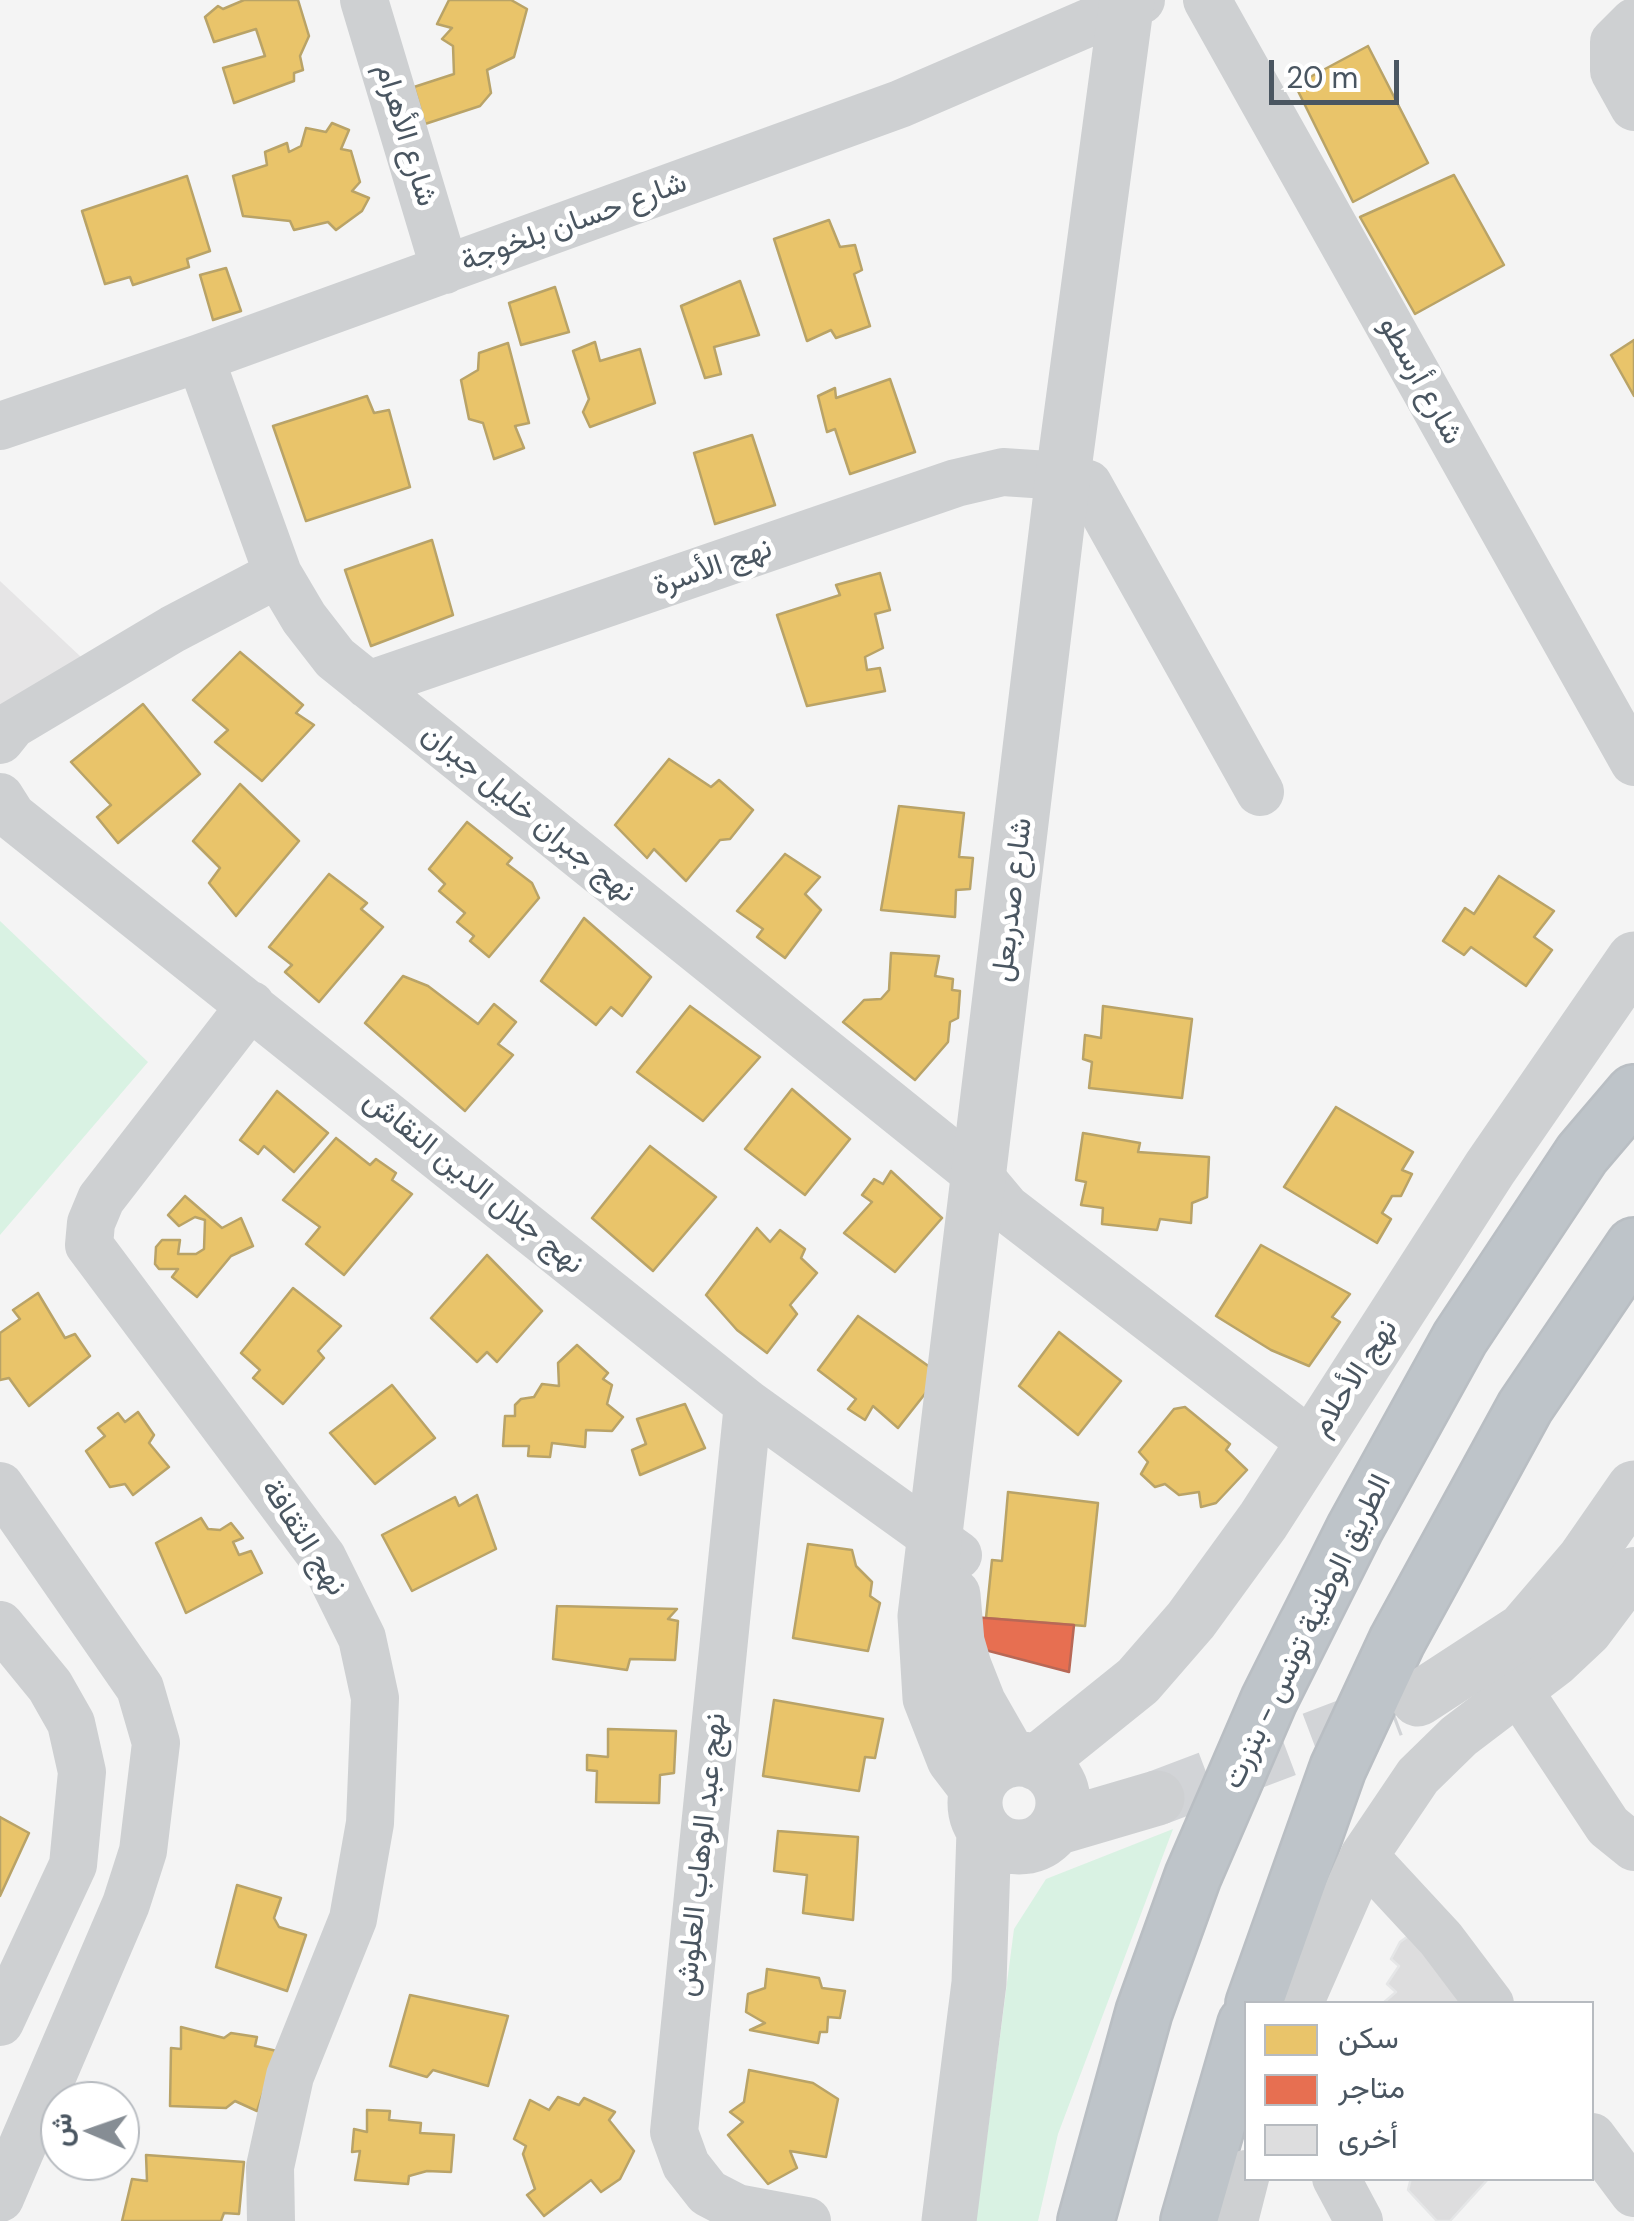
<!DOCTYPE html>
<html>
<head>
<meta charset="utf-8">
<style>
	body { margin:0 }
	#map { position:relative; width:1634px; height:2221px; overflow:hidden; background:#f4f4f4; font-family:"DM Sans",Vazirmatn,sans-serif }
	canvas { display:block }
	.legend { position:absolute; left:1244px; top:2001px; width:350px; height:180px; box-sizing:border-box; background:#fff; border:2px solid #b7bbc0; margin:0; padding:12px 18px; list-style:none; font-size:30px; color:#4a5661 }
	.legend li { display:flex; align-items:center; gap:20px; height:50px }
	.legend b { width:50px; border:2px solid #b7bbc0 }
	.north { position:absolute; left:40px; top:2081px; width:100px; height:100px; box-sizing:border-box; background:#fff; border:2px solid #b7bbc0; border-radius:50%; rotate:272deg; font-size:28px; font-weight:700; line-height:40px; text-align:center; color:#4a5661 }
	.north::after { content:''; display:block; margin:auto; width:35px; height:45px; background:#868d94; clip-path:polygon(50% 0,100% 100%,50% 72%,0 100%) }
	.scale { position:absolute; left:1269px; top:60px; width:130px; height:45px; box-sizing:border-box; border:5px solid #4a5661; border-top:0; padding-left:12px; font-size:30px; line-height:35px; white-space:nowrap; color:#4a5661; -webkit-text-stroke:8px #fff; paint-order:stroke }
</style>
</head>
<body>
<div id="map">
<canvas width="1634" height="2221"></canvas>
<ul class="legend">
<li><b style="height:28px;background:#e9c46a"></b>سكن</li>
<li><b style="height:28px;background:#e76f51"></b>متاجر</li>
<li><b style="height:28px;background:#ddddde"></b>أخرى</li>
</ul>
<div class="north">ش</div>
<div class="scale">20 m</div>
</div>
<script>
const c = document.querySelector('canvas').getContext('2d');
c.lineJoin = 'round';
function fill(path, color) {
  c.fillStyle = color;
  c.fill(path, 'evenodd');
}
function shape(rows) {
  const path = new Path2D();
  for (const r of rows) {
    if (r.length === 3) {
      path.moveTo(r[0] + r[2], r[1]);
      path.arc(r[0], r[1], r[2], 0, 2 * Math.PI);
      continue;
    }
    path.moveTo(r[0], r[1]);
    for (let i = 2; i < r.length; i += 2) path.lineTo(r[i], r[i + 1]);
  }
  return path;
}
function stroke(path, color, width, dash) {
  c.strokeStyle = color;
  c.lineWidth = width;
  c.lineCap = dash ? 'butt' : 'round';
  c.setLineDash(dash || []);
  c.stroke(path);
}
function write(font, color, halo, rows, align = 'center') {
  c.font = font + ' "DM Sans",Vazirmatn,sans-serif';
  c.lineWidth = 10;
  c.setLineDash([]);
  c.textBaseline = 'middle';
  c.strokeStyle = halo;
  c.fillStyle = color;
  for (const [text, x, y, turn = 0] of rows) {
    c.save();
    c.translate(x, y);
    c.rotate((+turn || 0) * Math.PI / 180);
    c.textAlign = isNaN(turn) ? turn : align;
    if (halo) c.strokeText(text, 0, 0);
    c.fillText(text, 0, 0);
    c.restore();
  }
}
fill(shape([
	[0,581,81,657,0,714]
]), '#e6e5e6');
fill(shape([
	[0,921,148,1062,0,1235],
	[1173,1829,1058,2134,1038,2221,976,2221,1014,1929,1046,1879]
]), '#d9f2e3');
const homes = shape([
	[244,0,298,0,309,36,300,56,303,70,294,73,294,81,234,103,223,68,265,56,256,29,214,42,205,17,218,6,223,9,244,0],
	[449,0,511,0,527,9,514,57,487,70,491,93,480,106,425,124,414,87,454,74,453,46,442,39,452,28,437,24,449,0],
	[1368,46,1428,163,1353,202,1295,85,1368,46],
	[332,123,349,130,341,149,351,151,360,182,352,191,369,198,362,211,336,230,328,222,294,230,290,221,243,216,233,176,267,165,265,152,287,143,289,152,301,146,306,128,326,132,332,123],
	[1454,175,1504,265,1415,314,1360,217,1454,175],
	[187,176,210,251,187,259,189,267,133,285,130,277,105,284,82,211,187,176],
	[829,220,840,247,855,245,862,270,854,274,870,326,836,338,831,330,807,341,774,239,829,220],
	[226,268,241,311,213,320,200,275,226,268],
	[740,281,759,335,714,347,721,374,705,378,681,306,740,281],
	[555,287,569,332,521,345,509,303,555,287],
	[1634,340,1634,396,1611,355,1634,340],
	[595,342,600,361,640,349,655,403,590,427,583,412,589,399,573,351,595,342],
	[508,343,529,423,515,426,524,448,494,459,483,423,469,419,461,380,478,370,479,353,508,343],
	[890,379,915,452,850,474,835,429,827,432,818,396,835,388,836,398,890,379],
	[367,396,374,413,389,410,410,487,306,521,273,426,367,396],
	[752,435,775,505,715,524,694,453,752,435],
	[432,540,453,615,371,646,345,570,432,540],
	[880,573,890,610,875,614,883,648,865,657,867,670,880,668,885,691,807,706,777,615,840,595,836,585,880,573],
	[240,652,303,705,296,713,314,725,262,781,215,742,228,730,193,700,240,652],
	[143,704,200,774,118,843,97,817,111,805,71,762,143,704],
	[669,759,711,787,719,780,753,810,730,839,720,840,686,881,654,849,647,858,615,825,669,759],
	[240,784,299,841,236,916,209,883,220,868,193,841,240,784],
	[899,806,964,813,959,857,973,858,970,889,956,890,955,917,881,910,899,806],
	[467,822,512,858,507,864,532,883,539,898,489,957,470,941,474,936,457,922,465,913,439,891,445,884,429,869,467,822],
	[785,854,820,877,805,894,821,910,785,958,757,937,763,929,737,911,785,854],
	[329,874,367,903,361,909,383,927,319,1002,285,972,292,965,269,947,329,874],
	[1499,876,1554,911,1534,937,1552,950,1526,986,1471,947,1464,955,1443,941,1465,908,1474,914,1499,876],
	[584,918,651,977,622,1016,611,1007,596,1025,541,981,584,918],
	[891,953,939,956,935,976,953,979,952,990,960,991,958,1018,950,1022,948,1042,915,1080,843,1022,864,1000,881,999,889,990,891,953],
	[403,976,428,986,478,1024,494,1004,516,1022,498,1044,513,1055,465,1111,365,1023,403,976],
	[690,1006,760,1057,703,1121,637,1072,690,1006],
	[1103,1006,1192,1019,1182,1098,1089,1088,1092,1062,1083,1059,1085,1035,1101,1038,1103,1006],
	[792,1089,850,1139,805,1195,745,1149,792,1089],
	[277,1091,328,1133,294,1172,264,1146,258,1154,240,1140,277,1091],
	[1336,1107,1413,1152,1402,1170,1412,1174,1401,1196,1392,1196,1382,1213,1391,1219,1377,1243,1284,1187,1336,1107],
	[1083,1133,1140,1143,1138,1152,1209,1157,1207,1197,1192,1203,1191,1223,1160,1219,1157,1230,1102,1224,1103,1208,1081,1205,1086,1182,1076,1180,1083,1133],
	[336,1138,370,1165,376,1159,396,1173,392,1180,412,1194,344,1275,306,1244,320,1227,283,1200,336,1138],
	[650,1146,716,1197,653,1271,592,1218,650,1146],
	[891,1171,942,1218,895,1272,844,1233,872,1202,862,1195,874,1179,883,1184,891,1171],
	[185,1196,222,1228,241,1218,253,1246,231,1256,197,1297,172,1277,178,1269,159,1269,155,1264,156,1247,162,1240,180,1240,178,1254,196,1254,204,1249,205,1220,195,1217,179,1226,168,1215,185,1196],
	[757,1228,770,1242,780,1230,805,1249,801,1258,817,1273,790,1305,797,1314,767,1353,737,1330,706,1295,757,1228],
	[1261,1245,1350,1294,1332,1317,1340,1322,1309,1366,1271,1350,1216,1316,1261,1245],
	[487,1255,542,1311,497,1362,487,1352,477,1362,431,1318,487,1255],
	[293,1288,341,1326,318,1351,324,1358,283,1404,253,1378,260,1370,241,1353,293,1288],
	[38,1293,65,1338,75,1334,90,1356,29,1406,9,1378,0,1380,0,1333,20,1319,13,1310,38,1293],
	[858,1316,934,1370,928,1390,898,1428,873,1406,865,1420,848,1409,856,1399,818,1370,858,1316],
	[1059,1332,1121,1381,1078,1435,1019,1386,1059,1332],
	[577,1345,608,1373,603,1379,612,1385,607,1404,623,1417,612,1431,586,1430,585,1447,552,1443,550,1457,528,1456,529,1446,503,1446,505,1416,515,1416,515,1405,521,1399,534,1397,542,1384,559,1386,558,1363,577,1345],
	[392,1385,435,1438,375,1484,330,1433,392,1385],
	[685,1404,705,1448,640,1475,632,1450,646,1444,637,1419,685,1404],
	[1185,1407,1230,1444,1226,1450,1247,1470,1216,1503,1201,1507,1199,1492,1179,1495,1165,1484,1155,1487,1141,1474,1148,1462,1139,1452,1174,1409,1185,1407],
	[138,1412,154,1435,149,1443,169,1467,133,1495,125,1484,110,1487,86,1451,105,1436,98,1428,118,1413,125,1422,138,1412],
	[1008,1492,1098,1503,1085,1626,986,1618,992,1560,1002,1561,1008,1492],
	[477,1495,496,1549,412,1591,382,1535,455,1497,459,1506,477,1495],
	[201,1518,208,1529,220,1530,231,1523,243,1538,233,1542,239,1555,251,1551,262,1573,186,1613,156,1543,201,1518],
	[808,1544,852,1550,856,1566,872,1582,870,1596,880,1603,868,1651,793,1638,808,1544],
	[557,1606,677,1609,668,1619,678,1621,675,1660,630,1659,627,1670,553,1659,557,1606],
	[774,1700,883,1719,875,1758,865,1757,859,1791,763,1776,774,1700],
	[608,1729,676,1731,674,1773,660,1775,659,1803,596,1802,597,1771,587,1770,587,1755,608,1757,608,1729],
	[0,1817,29,1833,0,1896,0,1817],
	[778,1831,858,1837,853,1920,803,1913,807,1875,774,1871,778,1831],
	[237,1885,281,1898,274,1918,279,1927,306,1935,287,1991,216,1967,237,1885],
	[767,1969,819,1978,822,1988,845,1991,840,2018,828,2017,827,2032,820,2032,818,2043,750,2030,765,2023,746,2012,748,1994,765,1988,767,1969],
	[410,1995,508,2016,488,2086,433,2070,427,2077,390,2066,410,1995],
	[181,2027,224,2038,231,2033,257,2037,255,2046,277,2051,257,2111,235,2101,226,2108,170,2106,171,2048,181,2049,181,2027],
	[749,2070,813,2083,838,2099,826,2157,790,2151,797,2168,768,2184,728,2135,743,2122,730,2112,744,2102,749,2070],
	[558,2097,579,2105,584,2098,615,2112,609,2120,634,2151,620,2179,601,2192,591,2180,544,2216,527,2195,535,2189,523,2154,526,2146,514,2139,530,2100,549,2110,558,2097],
	[367,2110,390,2111,389,2120,421,2123,420,2133,454,2135,451,2172,427,2171,409,2176,408,2184,355,2180,360,2151,352,2152,354,2129,367,2132,367,2110],
	[146,2155,244,2162,239,2214,224,2213,221,2221,122,2221,132,2179,147,2181,146,2155]
]);
fill(homes, '#e9c46a');
stroke(homes, '#b9a367', 2.5);
const shops = shape([
	[973,1617,1074,1625,1069,1672,970,1646,973,1617]
]);
fill(shops, '#e76f51');
stroke(shops, '#b86856', 2.5);
const building = shape([
	[1418,1929,1474,2004,1382,2004,1396,1992,1387,1984,1399,1966,1391,1959,1400,1942,1418,1929],
	[1411,2178,1489,2178,1450,2221,1437,2221,1408,2190,1411,2178]
]);
fill(building, '#ddddde');
stroke(building, '#e5e6e7', 2.5);
stroke(shape([
	[1157,1798,1393,1709]
]), '#d2d4d7', 55, [55, 28]);
const motorway = shape([
	[1254,2004,1338,1768,1397,1641,1525,1407,1634,1246],
	[1086,2221,1144,2012,1193,1876,1269,1700,1355,1528,1460,1338,1582,1154,1634,1093],
	[1189,2221,1246,2024]
]);
stroke(motorway, '#b9bec3', 60);
stroke(shape([
	[364,0,445,270],
	[1207,0,1634,762],
	[1634,22,1614,42,1614,71,1634,107],
	[200,358,278,574,304,618,335,658,980,1177,1006,1208,1313,1444],
	[0,426,200,358,900,104,1141,0],
	[368,685,956,483,1003,472,1063,476,1088,484,1260,792],
	[0,740,12,725,173,629,278,574],
	[0,797,12,816,748,1404,958,1555],
	[251,1005,101,1199,91,1223,89,1245,322,1557,362,1638,375,1698,370,1823,353,1919,290,2076,270,2167,271,2221],
	[748,1404,674,2132,686,2165,708,2193,737,2208,807,2221],
	[0,1486,140,1688,156,1743,143,1851,126,1904,0,2198],
	[0,1625,50,1686,71,1723,82,1772,73,1865,0,2022],
	[1518,1690,1608,1826,1634,1847],
	[1364,1856,1441,1939,1490,2004],
	[1299,2004,1364,1856,1418,1776,1459,1736,1555,1663,1588,1632,1634,1571],
	[1592,2137,1634,2193],
	[1336,2178,1359,2221],
	[1234,2221,1246,2174]
]), '#ced0d2', 48);
stroke(shape([
	[953,1595,957,1642,964,1666,979,1704,1011,1760],
	[1418,1699,1524,1630,1584,1560,1634,1488],
	[1019,1803,44],
	[1036,1763,1138,1681,1191,1620,1263,1521,1490,1168,1634,959],
	[977,1789,954,1759,930,1698,925,1616,1063,476,1127,0],
	[1055,1828,1157,1798],
	[949,2221,979,1983,984,1831]
]), '#ced0d2', 55);
stroke(motorway, '#bec4c9', 55);
write('30px', '#4a5661', '#fff', [
	["شارع الأهرام",405,135,73],
	["شارع حسان بلخوجة",574,223,-20],
	["شارع أرسطو",1420,381,61],
	["نهج الأسرة",713,568,-19],
	["نهج جبران خليل جبران",528,814,39],
	["شارع صدربعل",1013,900,-83],
	["نهج جلال الدين النقاش",473,1183,39],
	["نهج الأحلام",1355,1378,-57],
	["نهج الثقافة",303,1538,57],
	["الطريق الوطنية تونس - بنزرت",1308,1632,-64],
	["نهج عبد الوهاب العلوش",702,1855,-84]
]);
</script>
</body>
</html>
